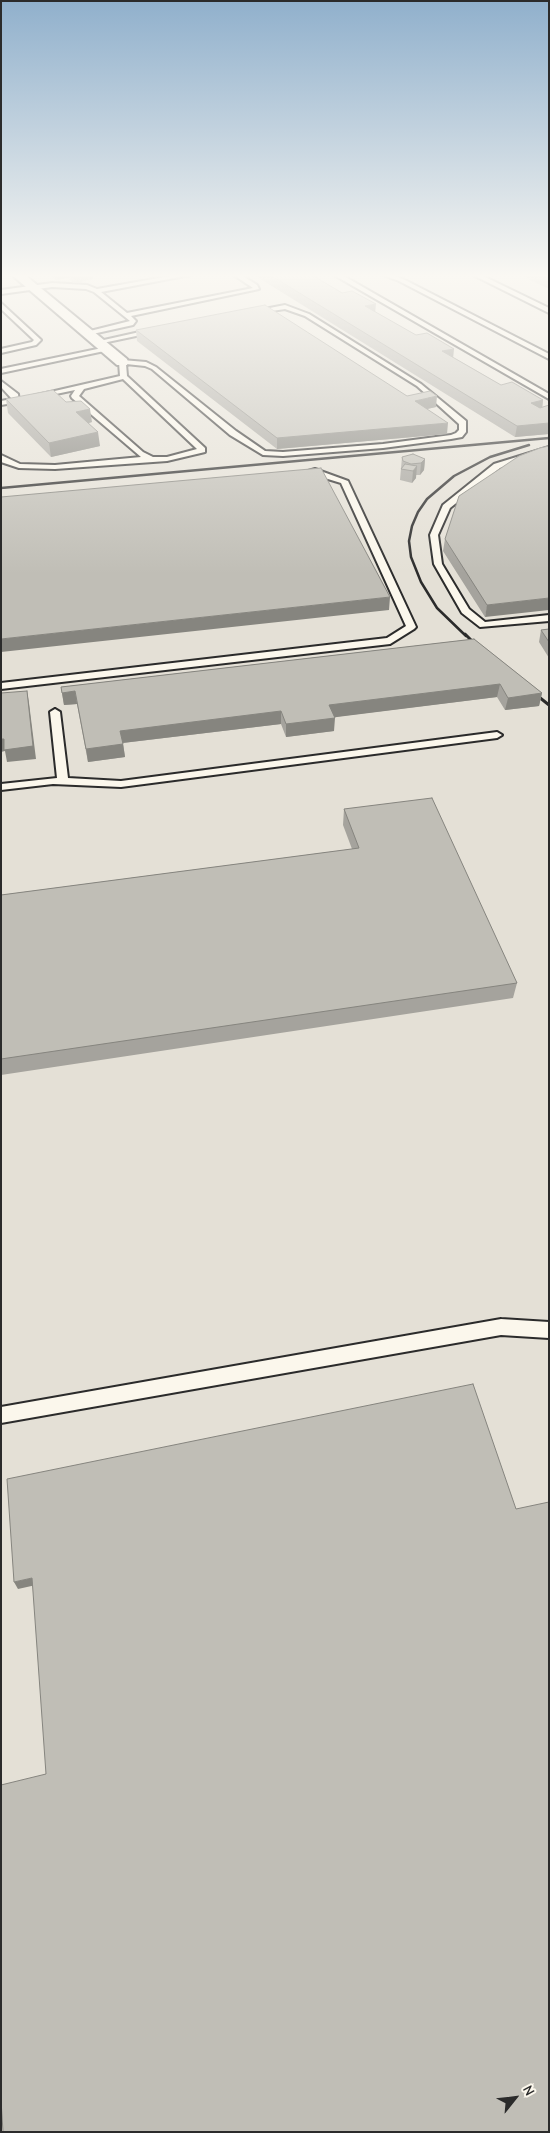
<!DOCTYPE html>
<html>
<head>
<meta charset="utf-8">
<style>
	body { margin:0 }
	#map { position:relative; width:550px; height:2133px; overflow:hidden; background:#f3efe4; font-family:"Comic Neue",sans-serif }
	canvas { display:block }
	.frame { position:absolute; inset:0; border:2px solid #2b2b2b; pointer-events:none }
	.north { position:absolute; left:490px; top:2073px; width:50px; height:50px; -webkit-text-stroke:4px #fbf7ec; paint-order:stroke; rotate:61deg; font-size:14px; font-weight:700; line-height:20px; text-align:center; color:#2b2b2b }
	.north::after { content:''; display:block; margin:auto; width:18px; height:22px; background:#2b2b2b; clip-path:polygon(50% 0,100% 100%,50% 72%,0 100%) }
</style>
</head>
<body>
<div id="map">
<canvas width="550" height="2133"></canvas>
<div class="frame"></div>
<div class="north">N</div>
</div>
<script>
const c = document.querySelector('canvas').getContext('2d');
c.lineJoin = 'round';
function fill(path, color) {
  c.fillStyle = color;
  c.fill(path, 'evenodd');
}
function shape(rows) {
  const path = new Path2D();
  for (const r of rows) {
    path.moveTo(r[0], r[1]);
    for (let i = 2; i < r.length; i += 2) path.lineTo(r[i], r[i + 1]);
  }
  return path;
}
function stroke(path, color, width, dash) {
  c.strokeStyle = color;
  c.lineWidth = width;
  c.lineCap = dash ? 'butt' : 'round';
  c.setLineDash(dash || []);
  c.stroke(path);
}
fill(shape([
	[1,275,549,275,549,2132,1,2132]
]), '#e4e0d6');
const service = shape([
	[176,275,190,275,101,292,127,313,253,288,234,275,241,275,257,285,259,289,131,316,136,321,133,325,88,335,86,334,86,332,130,321,94,292,86,289,52,287,1,294,1,290,52,283,87,285,97,289,176,275],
	[334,275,342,275,549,394,549,399,334,275],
	[383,275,392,275,403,279,549,354,549,359,399,281,383,275],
	[473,275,481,275,549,308,549,313,473,275],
	[1,303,40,339,41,340,36,345,1,353,1,349,32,342,34,340,1,309,1,303],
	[285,305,309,314,421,384,466,421,466,432,462,437,451,439,383,448,283,456,263,455,230,435,152,369,145,366,126,364,127,376,205,448,205,452,167,461,55,469,19,468,1,462,1,455,20,464,55,465,141,457,72,398,71,396,75,390,37,398,33,396,120,376,119,362,122,360,146,362,156,367,236,431,265,451,283,452,383,444,451,435,456,433,459,430,459,424,417,386,305,316,285,309,252,314,249,312,285,305],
	[123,379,197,449,167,457,153,457,143,452,79,396,84,389,123,379],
	[153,329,155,330,155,332,98,344,95,342,153,329],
	[107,347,109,348,109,350,1,373,1,369,107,347],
	[1,381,18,394,19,402,1,405,1,401,12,399,1,387,1,381],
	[549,447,549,452,500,468,450,508,438,535,442,564,469,609,485,622,549,615,549,621,480,627,462,613,434,564,430,535,443,505,494,464,549,447],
	[315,469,348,481,416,627,414,629,390,644,1,689,1,683,387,638,406,626,341,483,305,472,315,469],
	[55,709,60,712,68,778,121,781,497,732,502,735,497,738,121,787,53,784,1,790,1,784,57,778,50,712,55,709],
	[501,1319,549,1322,549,1338,501,1335,1,1423,1,1407,501,1319]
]);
const minor = shape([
	[12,275,25,275,127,359,128,362,127,365,117,365,12,275]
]);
stroke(service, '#2b2b2b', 4);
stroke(minor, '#2b2b2b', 4);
fill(service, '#fbf7ec');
fill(minor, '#fbf7ec');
stroke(shape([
	[1,488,549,438],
	[466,636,437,608,421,582,411,557,409,541,412,526,418,512,427,499,454,476,490,457,529,445]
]), '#2b2b2b', 2.5);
stroke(shape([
	[465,634,479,648],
	[529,689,549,705]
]), '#2b2b2b', 3);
fill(shape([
	[50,275,93,275,93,279,74,283,67,278,56,280],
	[254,275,312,275,501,385,543,400,542,407,549,405,549,434,515,437],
	[526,275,549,275,549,289,526,278],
	[136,330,407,396,436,407,427,409,447,434,277,449,137,341],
	[6,399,66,402,92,422,89,423,100,446,51,457,8,413],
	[519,456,485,617,443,551,445,539],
	[402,457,425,459,424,470,420,475,416,475,416,478,412,483,400,480],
	[549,629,549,658,539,642,541,630],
	[474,639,542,693,539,706,505,710,497,697,334,717,334,731,286,737,281,724,123,743,125,757,88,762,77,704,64,705,61,687],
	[344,809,517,983,513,998,1,1075,1,895,352,849,343,825]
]), '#a5a39d');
fill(shape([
	[55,275,67,275,67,278,56,280],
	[73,275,93,275,93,279,74,283],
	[376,304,375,314,365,306],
	[454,349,453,359,442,351],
	[437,396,436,407,414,412,415,401],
	[543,400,542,411,531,403],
	[90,409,92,422,78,426,76,412],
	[448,423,447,434,277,449,277,438],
	[549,423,549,434,515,437,517,426],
	[98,432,100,446,51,457,49,443],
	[425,459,424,470,420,475,421,463],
	[417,466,416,478,412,483,413,471],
	[390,597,389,610,1,652,1,639],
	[549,598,549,610,485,617,487,605],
	[500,684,497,697,329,718,329,705],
	[27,691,29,703,36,759,7,762,5,751,1,752,1,739],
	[75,691,77,704,64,705,62,693],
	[542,693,539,706,505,710,508,698],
	[281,711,281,724,122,743,120,731],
	[335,718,334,731,286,737,286,724],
	[123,744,125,757,88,762,86,749],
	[32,1578,36,1585,18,1589,14,1582]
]), '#86857f');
const building = shape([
	[270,275,312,275,342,293,352,291,376,304,365,306,416,335,427,333,454,349,442,351,501,385,512,382,543,400,531,403,540,408,549,405,549,423,517,426,270,275],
	[541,275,549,275,549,279,541,275],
	[265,305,407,396,430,391,437,396,415,401,448,423,277,438,136,330,265,305],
	[53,390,66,402,81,401,90,409,76,412,98,432,49,443,6,399,53,390],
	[549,446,549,598,487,605,445,539,459,496,519,456,540,448,549,446],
	[413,454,425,459,421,463,411,464,403,461,402,457,413,454],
	[405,464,417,466,413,471,401,469,405,464],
	[321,468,390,597,1,639,1,497,321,468],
	[549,629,549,642,541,630,549,629],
	[474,639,542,693,508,698,500,684,329,705,335,718,286,724,281,711,120,731,123,744,86,749,75,691,62,693,61,687,474,639],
	[27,691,33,746,4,750,4,739,1,739,1,693,27,691],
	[432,798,517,983,1,1059,1,895,359,848,344,809,432,798],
	[473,1384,516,1509,549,1502,549,2132,3,2132,1,2100,1,1785,46,1774,32,1578,14,1582,7,1479,473,1384]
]);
fill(building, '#c0beb6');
stroke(building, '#86857f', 1);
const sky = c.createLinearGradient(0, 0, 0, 574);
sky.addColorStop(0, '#90b0cc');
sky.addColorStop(0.48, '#faf8f3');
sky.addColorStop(1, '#faf8f300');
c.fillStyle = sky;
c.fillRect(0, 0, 550, 574);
</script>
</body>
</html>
